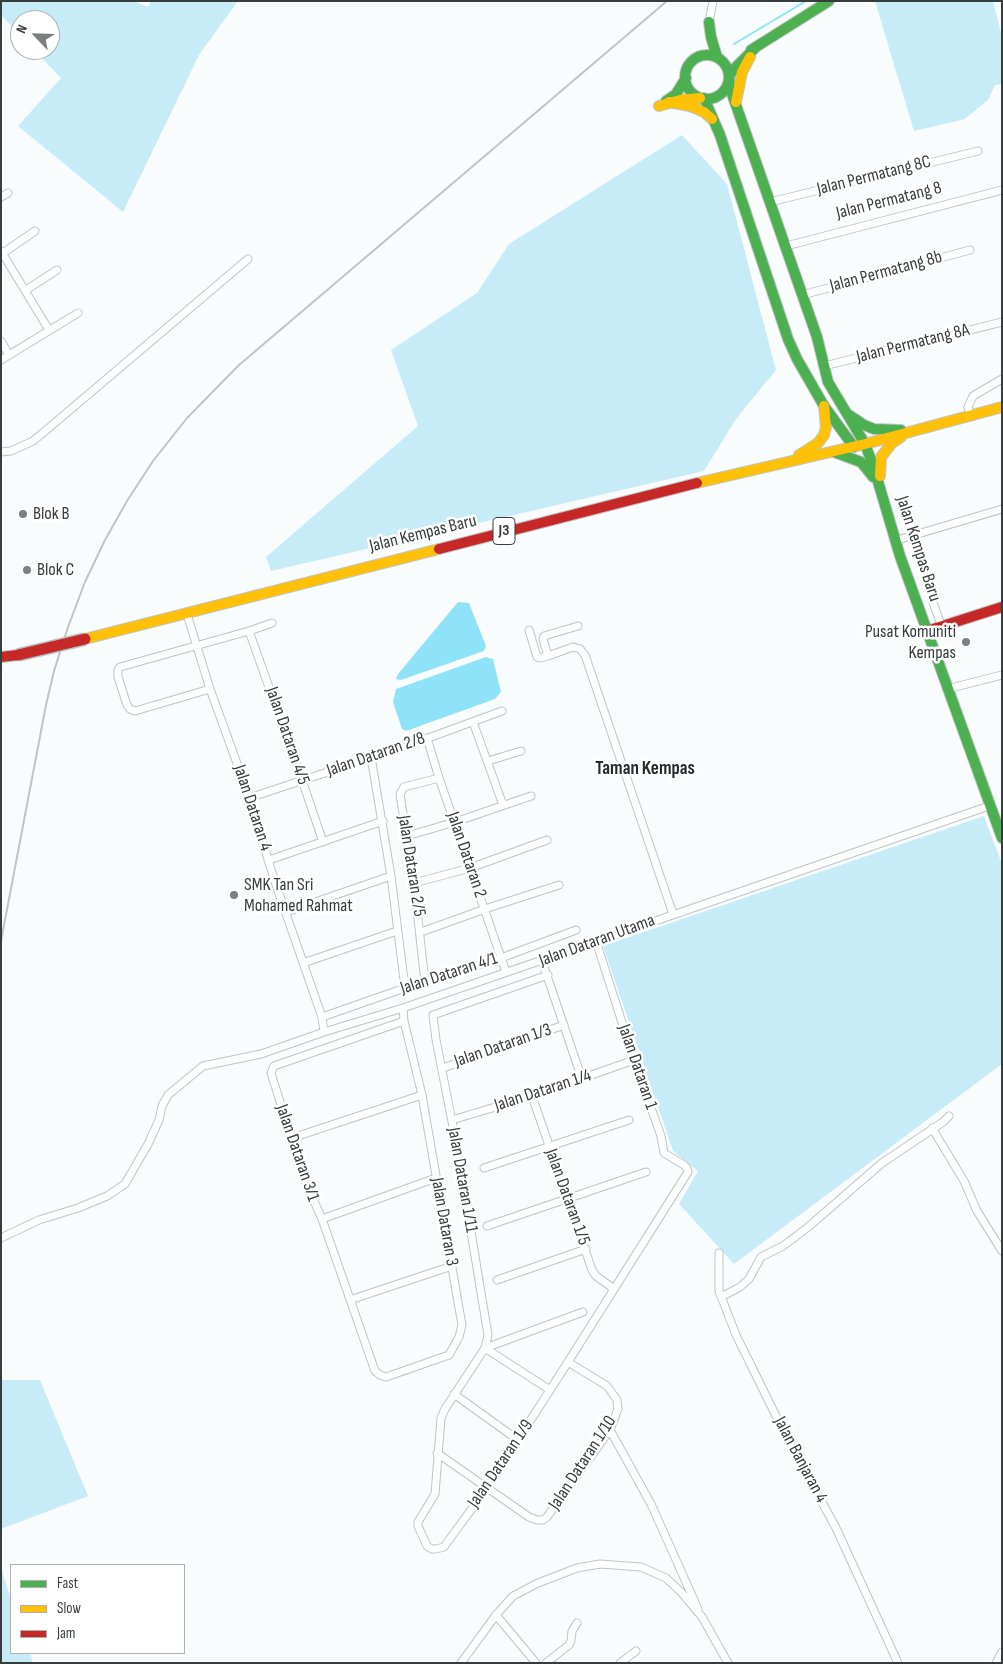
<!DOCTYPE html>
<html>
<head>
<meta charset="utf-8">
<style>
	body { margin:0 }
	#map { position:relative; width:1003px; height:1664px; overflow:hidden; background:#f9fcfd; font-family:"Sofia Sans Condensed",sans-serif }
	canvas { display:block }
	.frame { position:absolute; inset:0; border:2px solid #373c3d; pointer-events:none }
	.legend { position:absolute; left:10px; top:1564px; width:175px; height:90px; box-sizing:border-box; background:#fff; border:1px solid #afb1b1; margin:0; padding:6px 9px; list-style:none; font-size:15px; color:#373c3d }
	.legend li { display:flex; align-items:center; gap:10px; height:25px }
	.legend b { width:25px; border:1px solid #afb1b1 }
	.north { position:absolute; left:10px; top:10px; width:50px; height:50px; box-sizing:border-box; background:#fff; border:1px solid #afb1b1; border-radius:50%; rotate:294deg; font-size:14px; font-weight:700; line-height:20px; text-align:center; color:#373c3d }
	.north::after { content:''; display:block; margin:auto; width:18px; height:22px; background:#7b7f80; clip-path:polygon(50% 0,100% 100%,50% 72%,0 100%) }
</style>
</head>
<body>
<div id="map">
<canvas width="1003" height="1664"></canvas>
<div class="frame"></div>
<ul class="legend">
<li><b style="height:6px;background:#4caf50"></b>Fast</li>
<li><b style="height:6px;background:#ffc107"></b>Slow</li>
<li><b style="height:6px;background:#c62828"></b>Jam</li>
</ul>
<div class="north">N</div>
</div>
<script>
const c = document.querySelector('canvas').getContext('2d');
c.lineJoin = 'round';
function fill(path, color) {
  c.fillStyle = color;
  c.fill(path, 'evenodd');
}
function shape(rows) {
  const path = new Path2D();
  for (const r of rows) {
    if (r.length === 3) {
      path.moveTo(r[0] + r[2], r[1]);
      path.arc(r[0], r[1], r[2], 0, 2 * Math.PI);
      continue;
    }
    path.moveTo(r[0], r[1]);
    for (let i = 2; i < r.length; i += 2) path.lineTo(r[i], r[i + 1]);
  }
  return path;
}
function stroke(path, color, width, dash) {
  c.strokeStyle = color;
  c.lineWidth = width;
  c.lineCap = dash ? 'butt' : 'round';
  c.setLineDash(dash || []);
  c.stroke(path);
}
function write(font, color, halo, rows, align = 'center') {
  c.font = font + ' "Sofia Sans Condensed",sans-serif';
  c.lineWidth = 5;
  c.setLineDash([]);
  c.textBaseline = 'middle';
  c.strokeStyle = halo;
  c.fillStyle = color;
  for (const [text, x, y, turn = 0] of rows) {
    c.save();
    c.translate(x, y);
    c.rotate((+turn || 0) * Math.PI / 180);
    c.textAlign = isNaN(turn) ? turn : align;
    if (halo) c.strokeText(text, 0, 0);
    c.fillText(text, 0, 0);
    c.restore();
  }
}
fill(shape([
	[1,1,134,1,148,7,151,1,238,1,199,55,123,212,18,126,61,78,34,50,50,50,50,20,20,20,20,35,1,15],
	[875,1,993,1,1002,37,1002,84,995,85,988,100,965,119,914,131],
	[682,135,727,184,776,370,736,419,704,471,271,571,266,557,418,426,391,350,477,293,509,244],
	[984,816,1002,864,1002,1064,734,1264,679,1204,698,1171,673,1151,603,946],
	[1,1380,40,1380,88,1496,1,1529],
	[1,1569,11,1599,11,1653,30,1653,33,1663,1,1663]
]), '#c7ecf7');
fill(shape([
	[458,602,469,603,486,646,484,651,401,680,396,679,398,674],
	[486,657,493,659,501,692,495,699,406,731,402,729,393,702,396,689]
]), '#8fe3f9');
stroke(shape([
	[734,44,806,1]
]), '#8fe3f9', 2);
const street = shape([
	[709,22,713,1],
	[1,197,8,193],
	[770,202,978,151],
	[786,246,1002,190],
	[1,251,49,330],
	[3,253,35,231],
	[26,290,57,270],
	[802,295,970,250],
	[1,341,9,355],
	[1,360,78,313],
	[824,366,1002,322],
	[970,415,968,407,973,396,1002,379],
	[1,452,11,451,33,441,44,432,248,259],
	[894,541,1002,509],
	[932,600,942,627],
	[187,614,210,689,242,777,276,885,322,1017,324,1032],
	[578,626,544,636,543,639,548,656,573,647,580,649,585,655,673,914],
	[529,630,537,657,540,658,548,656],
	[249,631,302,780,323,842],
	[210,689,135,711,130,709,127,705,118,677,118,670,120,667,249,631,272,623],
	[947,689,1002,675],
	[473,722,503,805],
	[427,738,439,778,506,972],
	[371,757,391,876,405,988],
	[488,761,521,751],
	[249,798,412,744,502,711],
	[407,836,455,822,531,796],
	[269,860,383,821],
	[414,883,470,868,547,840],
	[286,912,391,876],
	[421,932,485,909,559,885],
	[542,961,582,1079],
	[303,963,397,931],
	[548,975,433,1015,436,1040,457,1147,488,1335,485,1348,445,1409,441,1418,435,1494,418,1522,418,1526,427,1546,432,1549,436,1549,444,1547,449,1540,487,1488,568,1362,688,1172,687,1168,684,1165,664,1153,661,1136,634,1060,596,941],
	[425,982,414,883,400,794,404,787,439,778],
	[403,1008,404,1021,422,1095,462,1325,459,1337,449,1355,386,1377,380,1375,375,1371,322,1219,305,1181,271,1073,274,1066,404,1021],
	[322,1017,405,988,501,958,576,930],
	[443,1068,564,1025],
	[532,1096,592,1270,596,1276,610,1286,613,1290],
	[452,1120,532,1096,634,1060],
	[932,1128,964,1181,977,1211,1002,1251],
	[292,1138,422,1095],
	[484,1168,629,1120],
	[322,1219,436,1178],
	[487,1226,646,1172],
	[1,1238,39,1220,78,1208,107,1196,125,1184,148,1144,159,1120,162,1106,168,1095,203,1066,261,1054,324,1032,403,1008,989,806],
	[719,1253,719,1291,736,1335,782,1428,836,1528,898,1663],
	[497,1280,586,1249],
	[721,1297,740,1287,749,1279,761,1257,783,1246,807,1228,882,1163,943,1122,949,1116],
	[350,1300,452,1266],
	[485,1348,583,1312],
	[485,1348,550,1390],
	[454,1394,518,1440],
	[610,1430,651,1504,698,1609],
	[437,1453,529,1517,537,1520,543,1520,547,1517,610,1430,618,1409,617,1400,607,1386,568,1362],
	[496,1615,536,1663],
	[461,1663,496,1615,513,1596,538,1583,577,1568,600,1564,641,1567,666,1578,681,1592,702,1617,728,1663],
	[546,1663,569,1645,571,1641,572,1631,577,1623],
	[620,1663,636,1651],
	[996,1663,1002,1652]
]);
const fast = shape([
	[709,22,711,37,717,57],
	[756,47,733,70,729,77,730,88,817,337,828,382,865,444],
	[751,50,829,1],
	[707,77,22],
	[704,98,720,135,788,339,797,359,824,406,854,447],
	[666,101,676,94,686,78],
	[849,415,864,425,874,429,901,430],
	[865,444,874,468,900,556,1002,838],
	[834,452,861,462,873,477]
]);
const slow = shape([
	[669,102,690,106,704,112,712,119],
	[736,102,742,72,750,57],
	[659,106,680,100,700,98],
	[799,455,818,443,824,435,826,427,824,406],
	[880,476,881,457,892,443,902,436],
	[697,483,865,444,1002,407],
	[85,639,439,549]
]);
const jam = shape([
	[439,549,697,483],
	[927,631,1002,607],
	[1,657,18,655]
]);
stroke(street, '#c0c4c5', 9);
stroke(fast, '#c0c4c5', 12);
stroke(slow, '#c0c4c5', 12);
stroke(jam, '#c0c4c5', 12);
stroke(street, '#feffff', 7);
stroke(fast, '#4caf50', 10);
stroke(slow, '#ffc107', 10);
stroke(jam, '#c62828', 10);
stroke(shape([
	[1,941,46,705,54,671,68,627,85,582,105,540,127,501,153,461,187,418,239,365,667,1]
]), '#c3c3c3', 2);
const jamBridge = shape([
	[18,655,85,639]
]);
stroke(jamBridge, '#b5c3c7', 14, []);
stroke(jamBridge, '#c62828', 11);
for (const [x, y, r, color] of [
	[23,514,5,"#7b7f80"],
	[27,570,5,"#7b7f80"],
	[966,642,5,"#7b7f80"],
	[234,895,5,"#7b7f80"]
]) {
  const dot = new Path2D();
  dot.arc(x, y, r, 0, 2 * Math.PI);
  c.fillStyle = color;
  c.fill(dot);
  stroke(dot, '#fff', 2);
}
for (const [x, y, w] of [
	[504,531,22]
]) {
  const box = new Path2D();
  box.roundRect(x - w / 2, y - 13.5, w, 27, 4);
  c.fillStyle = '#fff';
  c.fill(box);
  stroke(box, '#373c3d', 1);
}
write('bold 16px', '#373c3d', null, [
	["J3",504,531]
]);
write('18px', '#373c3d', '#fff', [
	["Jalan Permatang 8C",874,176,-14],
	["Jalan Permatang 8",889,201,-14],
	["Jalan Permatang 8b",886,272,-15],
	["Jalan Permatang 8A",913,344,-14],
	["Jalan Kempas Baru",423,534,-14],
	["Jalan Kempas Baru",918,549,72],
	["Jalan Dataran 4/5",287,736,71],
	["Jalan Dataran 2/8",376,755,-19],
	["Jalan Dataran 4",252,808,72],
	["Jalan Dataran 2",466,855,71],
	["Jalan Dataran 2/5",411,866,81],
	["Jalan Dataran Utama",597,941,-20],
	["Jalan Dataran 4/1",449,974,-18],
	["Jalan Dataran 1/3",503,1046,-19],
	["Jalan Dataran 1",637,1067,71],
	["Jalan Dataran 1/4",543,1091,-18],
	["Jalan Dataran 3/1",297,1153,71],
	["Jalan Dataran 1/11",462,1180,80],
	["Jalan Dataran 1/5",567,1197,70],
	["Jalan Dataran 3",444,1222,80],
	["Jalan Banjaran 4",800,1460,62],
	["Jalan Dataran 1/10",583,1463,-57],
	["Jalan Dataran 1/9",501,1464,-56]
]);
write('18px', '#373c3d', '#fff', [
	["Blok B",33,514],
	["Blok C",37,570],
	["Pusat Komuniti",956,632,"right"],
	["Kempas",956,653,"right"],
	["SMK Tan Sri",244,885],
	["Mohamed Rahmat",244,906]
], 'left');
write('bold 19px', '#222b2e', '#fff', [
	["Taman Kempas",645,769]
]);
</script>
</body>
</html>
